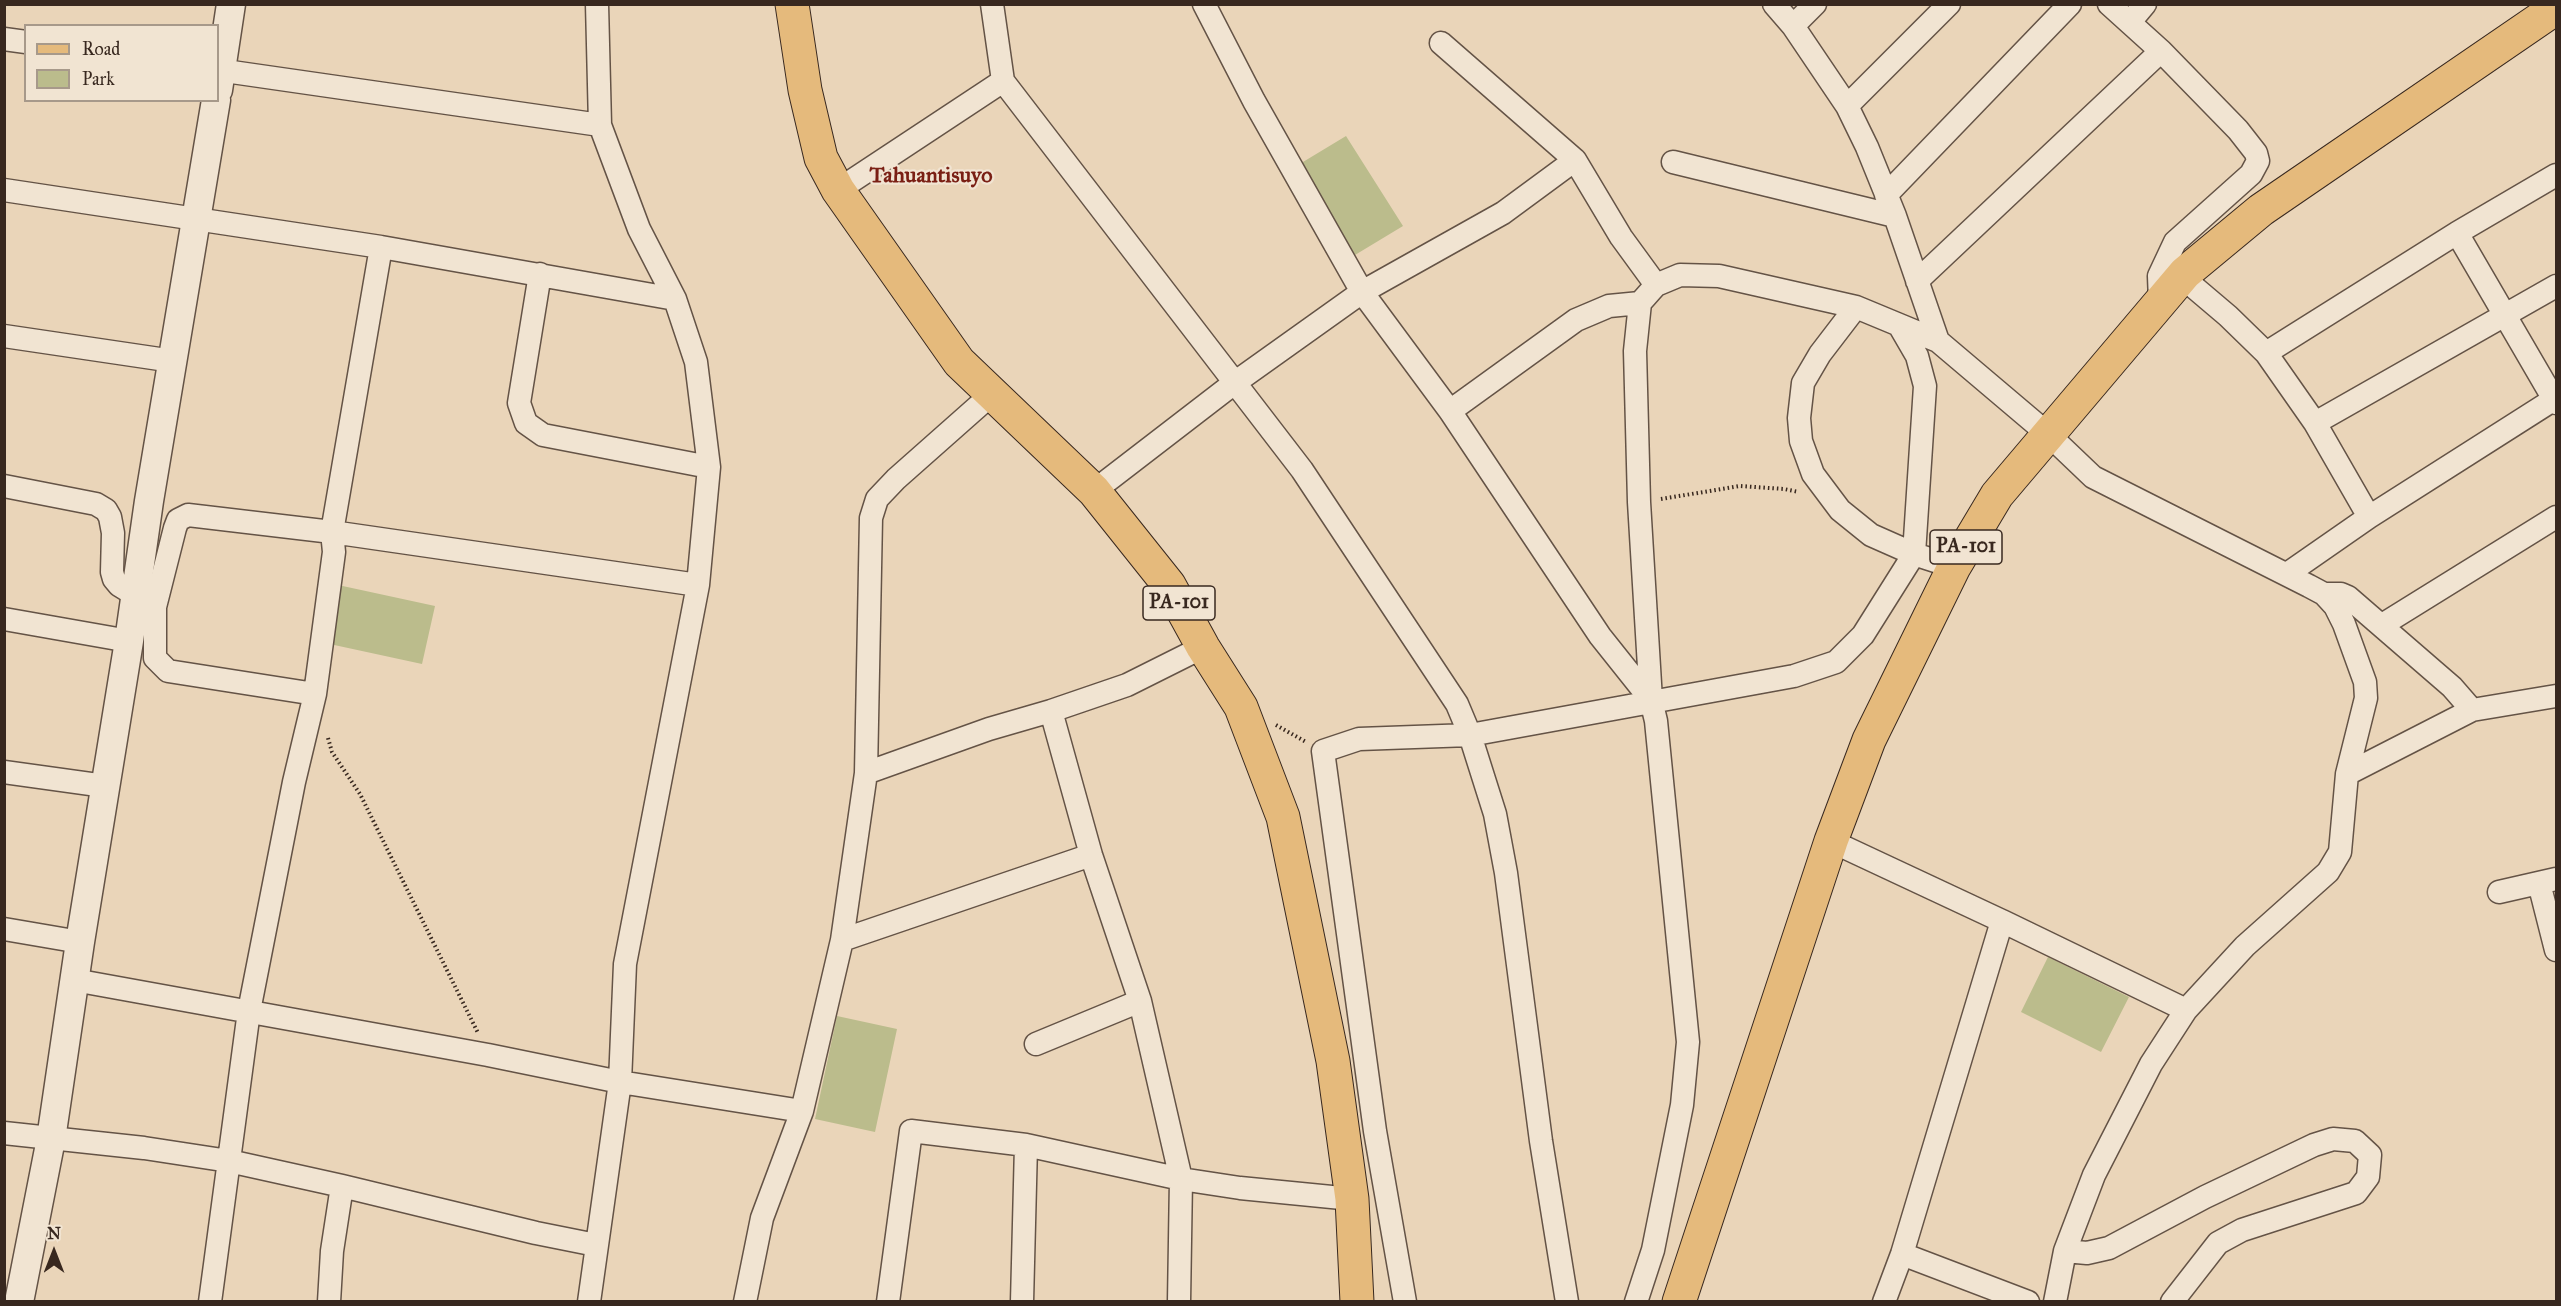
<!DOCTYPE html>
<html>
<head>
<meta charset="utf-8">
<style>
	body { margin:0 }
	#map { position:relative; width:2561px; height:1306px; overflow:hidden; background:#ead5b9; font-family:"IM FELL Great Primer",serif }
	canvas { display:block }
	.frame { position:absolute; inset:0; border:6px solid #38281f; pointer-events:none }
	.legend { position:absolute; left:24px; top:24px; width:195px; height:78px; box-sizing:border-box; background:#f1e4d2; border:2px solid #a7998a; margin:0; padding:8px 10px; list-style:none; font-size:18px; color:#38281f }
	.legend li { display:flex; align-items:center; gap:12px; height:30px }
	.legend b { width:30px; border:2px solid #a7998a }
	.north { position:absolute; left:24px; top:1222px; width:60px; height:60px; -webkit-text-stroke:4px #f1e4d2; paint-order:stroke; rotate:0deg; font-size:16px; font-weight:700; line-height:24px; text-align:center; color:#38281f }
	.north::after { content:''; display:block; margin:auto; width:21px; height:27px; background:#38281f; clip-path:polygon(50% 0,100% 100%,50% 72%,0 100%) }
</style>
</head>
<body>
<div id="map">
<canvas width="2561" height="1306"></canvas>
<div class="frame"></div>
<ul class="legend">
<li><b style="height:8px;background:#e5ba7c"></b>Road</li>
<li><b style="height:16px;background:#bbbc8c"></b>Park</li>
</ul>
<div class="north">N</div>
</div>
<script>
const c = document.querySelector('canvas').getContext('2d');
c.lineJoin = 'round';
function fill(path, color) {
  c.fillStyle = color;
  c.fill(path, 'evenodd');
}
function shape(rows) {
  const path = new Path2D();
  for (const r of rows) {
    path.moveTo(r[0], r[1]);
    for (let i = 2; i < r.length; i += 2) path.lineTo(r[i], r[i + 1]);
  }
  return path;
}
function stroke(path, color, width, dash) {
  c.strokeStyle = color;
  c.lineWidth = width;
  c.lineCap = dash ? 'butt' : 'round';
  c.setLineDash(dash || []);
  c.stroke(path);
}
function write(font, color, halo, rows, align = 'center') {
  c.font = font + ' "IM FELL Great Primer",serif';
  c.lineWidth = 4.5;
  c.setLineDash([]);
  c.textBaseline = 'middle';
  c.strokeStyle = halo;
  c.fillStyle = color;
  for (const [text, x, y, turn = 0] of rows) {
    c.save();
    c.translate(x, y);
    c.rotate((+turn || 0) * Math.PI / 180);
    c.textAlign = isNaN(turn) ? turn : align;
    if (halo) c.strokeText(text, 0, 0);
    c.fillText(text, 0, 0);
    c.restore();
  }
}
fill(shape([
	[1346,136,1403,226,1355,255,1298,165],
	[338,585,435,606,422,664,325,643],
	[2048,957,2129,997,2101,1052,2021,1012],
	[837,1016,897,1029,875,1132,815,1119]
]), '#bbbc8c');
const minor = shape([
	[992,4,1003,81,1302,470,1457,704,1470,735,1495,814,1506,873,1541,1141,1567,1302],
	[1204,4,1254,101,1362,292,1450,411,1600,636,1651,700],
	[1774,4,1793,26,1847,106,1867,147,1895,216,1938,341],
	[2130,22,2145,4],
	[1793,26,1815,4],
	[4,39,26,42],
	[1441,43,1575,160,1621,237,1656,285],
	[218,70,600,125],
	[1847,106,1949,4],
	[1673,162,1895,216],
	[4,190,381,247,675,299],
	[838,190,1003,81],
	[1886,195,2070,4],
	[2457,233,2556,403],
	[540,274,519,403,526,423,543,435,709,467],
	[2182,277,2228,316,2266,353,2315,423,2556,286],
	[1917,281,2161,51,2109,4],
	[2160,302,2159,276,2175,242,2251,174,2258,161,2256,153,2238,130,2161,51],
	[1856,307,1820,354,1803,383,1799,418,1801,441,1813,474,1840,510,1871,535,1914,554,1925,386,1917,356,1899,325],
	[4,336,173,361],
	[2266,353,2457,233,2556,175],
	[1450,411,1576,320,1609,306,1640,303],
	[2315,423,2369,517],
	[4,486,96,504,106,510,110,517,113,533,112,572,114,579,119,585,155,607,155,658,168,671,315,694],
	[1094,491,1233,384,1362,292,1503,213,1575,160],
	[2287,574,2369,517,2556,398],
	[2324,594,2341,594,2348,597,2452,687,2472,710],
	[155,607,175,528,178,520,188,515,332,532,698,585],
	[4,619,129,641],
	[2382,625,2556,517],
	[1051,711,1091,855,1140,1001,1181,1179,1179,1302],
	[4,772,105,786],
	[866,773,989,729,1051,711,1127,685,1203,647],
	[2347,774,2472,710,2556,696],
	[1831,841,2002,921,1902,1254,1884,1302],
	[2539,883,2556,950],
	[2499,892,2556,879],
	[2002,921,2186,1010],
	[4,929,80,942],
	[842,940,1091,855],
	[74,980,488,1055,620,1082,802,1111],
	[1036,1044,1140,1001],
	[4,1133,144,1148,229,1161,342,1186,536,1233,596,1245],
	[1902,1254,2028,1302],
	[210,1302,249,1011,294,782,315,694,334,552,332,532,381,247],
	[329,1302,332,1251,342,1186],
	[589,1302,620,1082,625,964,698,585,709,467,696,362,675,299,639,229,600,125,597,4],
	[745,1302,762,1218,802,1111,842,940,866,773,871,518,877,499,896,479,992,394],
	[888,1302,911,1131,1026,1145,1181,1179,1240,1188,1352,1199],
	[1022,1302,1026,1145],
	[1405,1302,1375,1131,1323,751,1359,739,1470,735,1794,676,1836,662,1863,635,1914,554,1954,567],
	[1636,1302,1653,1250,1682,1105,1688,1042,1656,721,1651,700,1639,502,1635,351,1640,303,1656,285,1680,275,1719,276,1856,307,1938,341,2049,435,2093,477,2309,586,2324,594,2335,606,2344,624,2365,682,2366,698,2347,774,2340,852,2328,872,2245,946,2186,1010,2151,1064,2094,1175,2065,1251,2087,1253,2109,1248,2205,1197,2314,1145,2333,1139,2355,1141,2370,1155,2368,1177,2356,1193,2242,1230,2218,1243,2172,1302],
	[2055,1302,2065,1251]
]);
const tertiary = shape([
	[218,90,231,4],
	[19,1302,51,1139,80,942,129,641,149,501,216,100]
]);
const primary = shape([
	[792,4,805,90,821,158,838,190,959,362,1094,491,1169,585,1203,647,1241,707,1283,817,1333,1061,1352,1199,1357,1302],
	[1679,1302,1831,841,1869,740,1954,567,1997,495,2185,273,2261,210,2556,8]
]);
stroke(minor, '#645346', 25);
stroke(tertiary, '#645346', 31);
stroke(primary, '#38281f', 35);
stroke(shape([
	[1661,499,1740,486,1784,489,1799,492],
	[1276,725,1306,742],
	[328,738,332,752,360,794,478,1033]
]), '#38281f', 4, [1.5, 3]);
stroke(minor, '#f1e4d2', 22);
stroke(tertiary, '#f1e4d2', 28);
stroke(primary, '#e5ba7c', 33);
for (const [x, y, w] of [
	[1966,547,72],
	[1179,603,72]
]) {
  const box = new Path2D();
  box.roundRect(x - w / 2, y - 17, w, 34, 4.5);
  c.fillStyle = '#f1e4d2';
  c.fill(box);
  stroke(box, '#38281f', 1.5);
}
write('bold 20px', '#38281f', null, [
	["PA-101",1966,547],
	["PA-101",1179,603]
]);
write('bold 22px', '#7a1f14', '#f1e4d2', [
	["Tahuantisuyo",931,177]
]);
</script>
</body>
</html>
